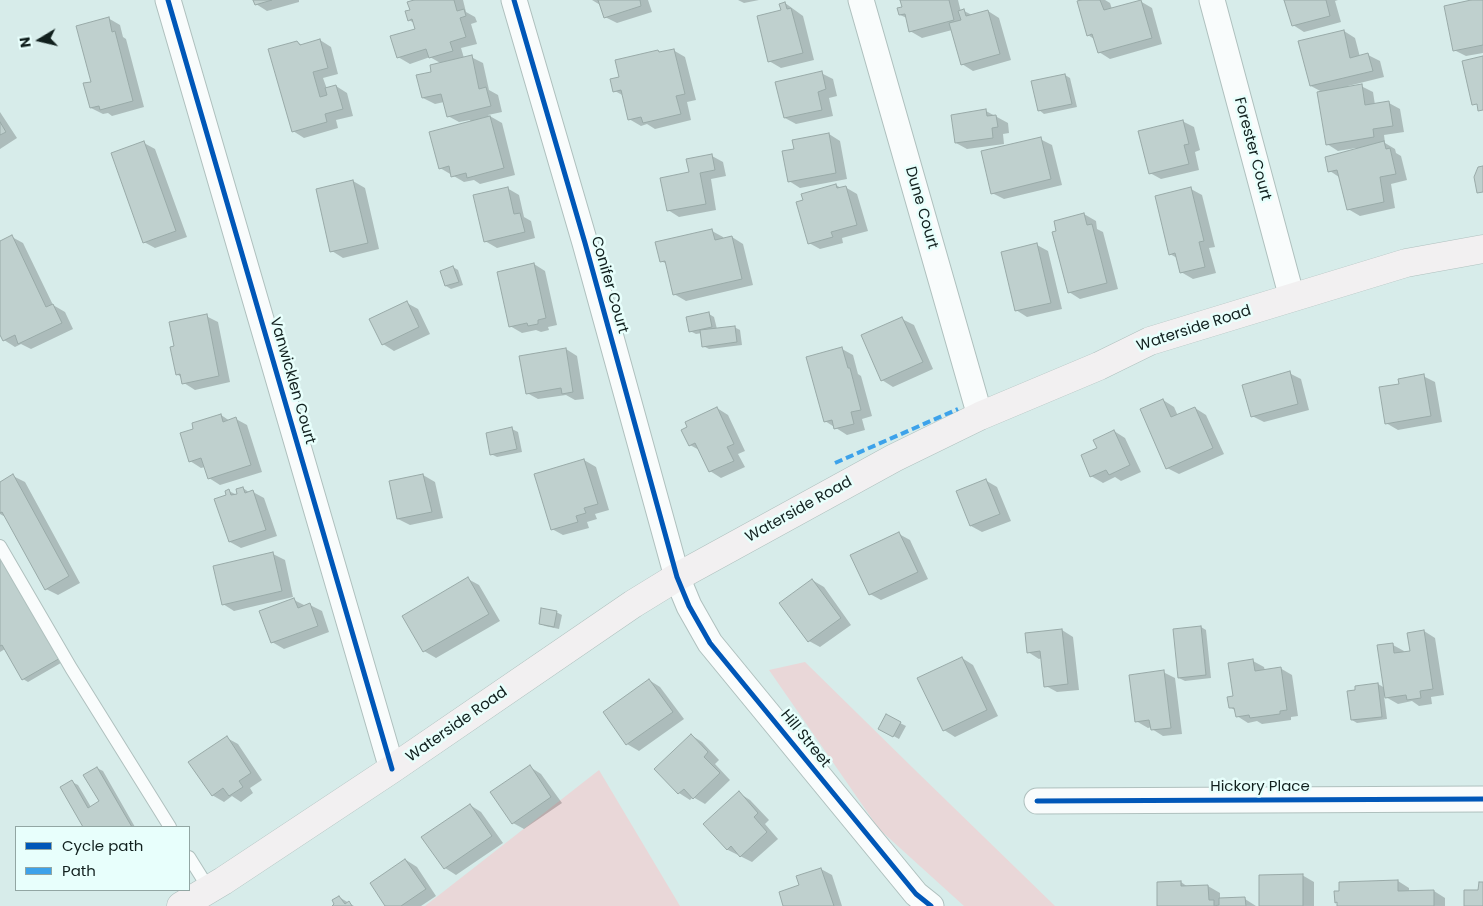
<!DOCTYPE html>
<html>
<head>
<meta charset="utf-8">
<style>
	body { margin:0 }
	#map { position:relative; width:1483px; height:906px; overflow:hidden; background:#d7ecea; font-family:Poppins,sans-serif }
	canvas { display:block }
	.legend { position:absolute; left:15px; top:826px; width:175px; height:65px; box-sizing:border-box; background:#e8fffc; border:1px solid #92a6a3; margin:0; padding:6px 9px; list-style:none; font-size:15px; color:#11201e }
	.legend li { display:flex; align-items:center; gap:10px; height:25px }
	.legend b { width:25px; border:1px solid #92a6a3 }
	.north { position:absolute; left:15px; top:15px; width:50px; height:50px; -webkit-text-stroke:4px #e8fffc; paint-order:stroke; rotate:261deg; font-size:14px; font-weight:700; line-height:20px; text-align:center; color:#11201e }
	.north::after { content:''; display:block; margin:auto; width:18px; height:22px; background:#11201e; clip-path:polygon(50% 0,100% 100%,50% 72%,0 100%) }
</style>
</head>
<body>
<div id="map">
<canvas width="1483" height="906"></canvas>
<ul class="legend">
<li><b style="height:6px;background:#0057b8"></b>Cycle path</li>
<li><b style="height:6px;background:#3da2ea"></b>Path</li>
</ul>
<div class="north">N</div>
</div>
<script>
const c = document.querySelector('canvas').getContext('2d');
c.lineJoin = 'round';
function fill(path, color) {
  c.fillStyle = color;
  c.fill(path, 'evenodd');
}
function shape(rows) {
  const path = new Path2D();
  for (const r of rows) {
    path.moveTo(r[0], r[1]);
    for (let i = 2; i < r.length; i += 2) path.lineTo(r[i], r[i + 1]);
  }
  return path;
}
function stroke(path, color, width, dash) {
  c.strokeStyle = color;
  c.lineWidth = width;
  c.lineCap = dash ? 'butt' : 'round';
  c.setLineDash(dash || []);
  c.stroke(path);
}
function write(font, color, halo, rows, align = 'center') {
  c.font = font + ' Poppins,sans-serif';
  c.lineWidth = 5;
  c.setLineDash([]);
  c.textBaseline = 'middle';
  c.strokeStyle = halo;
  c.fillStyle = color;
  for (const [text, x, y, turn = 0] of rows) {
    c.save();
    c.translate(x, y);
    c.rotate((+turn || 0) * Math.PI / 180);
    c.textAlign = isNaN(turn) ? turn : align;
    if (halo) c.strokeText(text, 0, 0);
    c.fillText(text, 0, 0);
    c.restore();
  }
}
fill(shape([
	[805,662,914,769,1055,906,964,906,879,829,769,670],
	[599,770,680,906,425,906]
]), '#e9d7d8');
fill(shape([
	[255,0,299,0,299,2,267,11,256,4],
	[418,0,463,0,466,12,475,17,477,22,471,24,477,44,461,48,464,58,471,57,483,63,489,90,498,95,502,112,488,115,502,123,515,175,480,184,474,180,464,182,440,168,471,122,470,120,459,122,448,116,444,102,435,104,423,98,433,73,442,64,430,57,410,64,398,57,417,30,414,23,409,20,411,11],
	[592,0,648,0,652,12,617,23,605,17,602,6],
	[738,0,759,0,744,3],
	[901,0,958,0,961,12,964,11,972,15,988,11,999,18,1011,60,973,71,962,64,952,30,922,38,910,31,907,18,900,15,904,8],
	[1085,0,1105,0,1110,3,1112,9,1140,1,1152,8,1162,44,1110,59,1099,52,1094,39,1088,35],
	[1286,0,1338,0,1335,1,1341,22,1304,32,1293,25],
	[1477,0,1483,0,1483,53,1466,56,1454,50],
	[785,3,803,16,814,60,781,68,769,61],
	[108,18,120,25,123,37,126,39,144,107,112,116,108,113,103,114,91,108],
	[1344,31,1355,38,1360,57,1368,55,1380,61,1384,77,1348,86,1349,88,1361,86,1373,92,1375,105,1389,103,1400,109,1404,132,1384,135,1385,143,1395,149,1396,153,1401,156,1407,180,1391,184,1395,208,1360,216,1348,209,1339,177,1330,171,1356,150,1356,148,1338,151,1327,144,1322,92,1311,86],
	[320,40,331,47,338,74,323,78,327,89,336,86,347,93,353,116,336,120,338,128,304,138,293,131,297,42,302,45],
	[673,50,685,57,696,100,687,102,691,120,655,129,647,124,641,126,629,119,624,96,615,91,620,78,658,51,662,53],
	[821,73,833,79,837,96,829,98,833,116,796,124,785,118],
	[1065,75,1070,78,1077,107,1044,114,1039,110],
	[986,111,1008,123,1009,133,1003,134,1004,144,967,149,956,143],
	[0,112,17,138,0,149],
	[1182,121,1194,127,1200,150,1195,152,1199,170,1161,179,1150,173],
	[829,134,840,141,847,179,800,188,789,181,795,150],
	[1040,139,1052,145,1062,185,1004,199,992,193],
	[144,143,155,149,187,237,155,248,144,242],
	[712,156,723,162,726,176,711,179,716,210,679,217,668,210,690,173],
	[353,181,365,188,379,249,343,258,332,251],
	[836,185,841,188,845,187,857,194,868,231,842,238,843,243,820,249,809,243],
	[507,188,519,195,524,217,531,221,535,238,497,248,485,241],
	[1191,189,1202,195,1215,247,1209,248,1216,273,1193,279,1181,272,1177,258,1170,254],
	[1084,214,1096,221,1097,229,1103,232,1118,289,1080,299,1069,292],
	[712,231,723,237,724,239,732,237,743,244,753,285,686,301,674,294,667,264,661,261],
	[12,237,23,243,53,305,65,312,73,329,31,349,21,344,15,347,4,340,0,332,0,243],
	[1037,245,1048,251,1062,309,1027,317,1016,310],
	[534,264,545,271,557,325,548,327,549,330,541,332,536,330,522,333,510,326],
	[453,267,458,270,463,285,451,289,446,286],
	[407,303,418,309,430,334,394,351,383,344],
	[709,314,714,317,717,329,734,327,740,330,742,345,709,349,703,346,702,333,696,334,690,331],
	[206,316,218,322,230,382,195,390,184,383,182,378,177,374,175,347],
	[902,319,914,325,933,369,893,387,882,380],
	[566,349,577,356,584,399,575,400,566,395,538,399,527,393],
	[842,349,853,355,858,374,861,376,872,416,862,419,865,430,847,435,825,421],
	[1289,373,1301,379,1309,410,1264,422,1252,416],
	[1423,376,1435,382,1442,422,1398,430,1386,423,1401,385],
	[1163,400,1174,407,1178,416,1195,408,1206,415,1224,454,1179,474,1167,468],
	[717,408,728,415,745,451,738,454,745,467,721,478,710,471,701,451,690,445],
	[221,415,230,421,236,419,247,425,262,472,220,485,209,478,205,467,201,468,190,461,195,430],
	[512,429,518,432,522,452,497,457,491,454],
	[1114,431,1125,438,1141,472,1121,481,1115,477,1103,483,1091,476,1099,449],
	[584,460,596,467,609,510,595,514,597,519,587,522,589,528,563,535,552,529],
	[423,475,435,482,443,518,410,525,398,519],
	[13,476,25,482,80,583,58,595,46,589,7,518,0,514,0,483],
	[985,480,997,487,1011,521,982,532,971,526],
	[243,488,250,493,253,492,264,498,277,536,241,548,230,542,229,491,237,495],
	[899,534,910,540,928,579,881,600,870,594],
	[0,546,66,660,28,682,23,679,5,649,0,652],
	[273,554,285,560,293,597,234,611,223,604],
	[468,579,479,585,500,621,436,658,424,651,403,616],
	[812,580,824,587,851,625,820,647,809,641],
	[294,600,306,606,310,605,322,611,329,632,284,649,272,642],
	[556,612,562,615,559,629,545,626,540,623],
	[1201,627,1206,630,1211,678,1185,681,1179,678],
	[1062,630,1073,637,1079,690,1057,692,1046,686,1042,658,1039,659,1028,652],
	[1424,631,1435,638,1444,695,1431,697,1432,704,1419,706,1412,701,1398,704,1384,696,1387,719,1357,723,1352,720,1378,684,1385,688,1393,645,1404,651,1404,653,1412,652],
	[962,658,973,665,998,716,955,737,944,730],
	[1253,661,1264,667,1265,671,1280,668,1292,675,1298,716,1291,717,1291,720,1262,724,1257,721,1248,723,1237,716,1236,711,1230,707],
	[1163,672,1175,678,1182,734,1163,736,1152,729,1152,727,1148,728,1136,721],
	[649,680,660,687,684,719,639,751,627,744,604,713],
	[886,716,906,726,899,739,879,728],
	[691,735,702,742,719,760,715,764,730,780,705,804,693,797,690,800,679,793],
	[227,738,238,744,262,780,250,788,253,793,241,802,232,796,224,802,212,795],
	[530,767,541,774,562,803,524,829,513,823],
	[97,768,103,771,135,827,85,827,62,788,72,782,78,785,91,807,101,802],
	[739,793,750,800,769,820,765,824,778,839,752,862,728,850,705,824],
	[470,805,481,812,503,843,456,875,445,868],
	[406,860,417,867,436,896,421,906,387,906],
	[821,869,832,875,842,906,785,906,801,885],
	[1302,875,1314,882,1314,906,1261,906],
	[1398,881,1409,888,1409,892,1434,891,1445,898,1445,906,1338,906,1338,903,1336,902],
	[1181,882,1188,887,1208,886,1220,893,1220,899,1245,899,1256,906,1159,906],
	[339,897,354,906,334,906]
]), '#0003');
const building = shape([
	[253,0,272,0,255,5,253,0],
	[414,0,454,0,457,11,464,9,466,16,460,18,466,37,450,42,453,51,429,58,426,49,397,58,390,36,415,29,412,19,408,21,405,11,410,10,407,2,414,0],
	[598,0,640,0,641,6,604,18,598,0],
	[900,0,949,0,954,20,909,32,905,14,899,15,897,8,902,7,900,0],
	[1081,0,1100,0,1104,10,1141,0,1152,38,1098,53,1092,34,1087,36,1077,1,1081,0],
	[1284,0,1326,0,1330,16,1292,26,1284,0],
	[1471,0,1483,0,1483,45,1453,51,1444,6,1471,0],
	[785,2,787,9,791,8,803,53,768,62,757,16,781,10,779,4,785,2],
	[964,9,966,16,988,10,1000,54,961,65,949,23,961,20,958,11,964,9],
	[109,17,112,32,115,31,133,101,100,110,99,106,90,108,83,83,91,82,76,26,109,17],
	[1344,30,1350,58,1368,53,1373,71,1310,86,1298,41,1344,30],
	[320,39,328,68,313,72,320,97,327,95,325,88,336,85,343,109,325,114,327,122,292,132,268,49,297,41,300,45,320,39],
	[674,49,685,94,676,96,681,114,643,123,641,117,628,120,621,90,613,92,610,79,619,77,615,60,658,50,659,52,674,49],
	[472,55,479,89,486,87,491,106,447,117,441,94,422,98,416,75,431,72,430,65,472,55],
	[1483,56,1483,110,1478,111,1477,104,1472,105,1462,61,1483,56],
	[822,71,826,89,818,92,822,110,784,118,775,82,822,71],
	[1065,74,1072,104,1038,111,1031,81,1065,74],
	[1362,84,1365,105,1389,101,1393,126,1373,129,1374,137,1326,145,1317,92,1362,84],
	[986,109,987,116,996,115,998,127,992,128,993,138,955,143,951,115,986,109],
	[490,116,504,168,467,178,466,173,451,177,449,166,439,169,429,132,490,116],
	[1183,120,1189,144,1184,145,1189,164,1149,174,1138,131,1183,120],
	[0,122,6,132,0,135,0,122],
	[829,133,836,173,788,182,782,151,794,149,792,140,829,133],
	[1041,137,1051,179,991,194,981,151,1041,137],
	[144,141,176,231,143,243,111,153,144,141],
	[1384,141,1386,149,1390,148,1396,174,1380,177,1384,202,1347,210,1337,170,1328,172,1325,157,1384,141],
	[712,154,715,170,700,173,706,204,667,211,660,178,689,172,686,159,712,154],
	[1483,166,1483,192,1477,193,1474,177,1478,167,1483,166],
	[353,180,368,243,330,252,316,189,353,180],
	[836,184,837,188,846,186,857,225,831,232,833,237,808,244,796,202,803,200,801,194,836,184],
	[508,187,514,214,520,213,525,232,484,242,473,195,508,187],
	[1191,187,1204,241,1199,242,1205,267,1180,273,1175,253,1169,255,1155,196,1191,187],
	[1084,213,1087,225,1092,224,1107,283,1068,293,1052,232,1056,231,1054,221,1084,213],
	[712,229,715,240,732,236,742,279,673,295,665,261,660,262,655,242,712,229],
	[12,235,46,307,53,304,62,323,18,344,15,335,3,341,0,335,0,241,12,235],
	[1037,243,1051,303,1015,311,1001,252,1037,243],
	[534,263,546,318,538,320,538,324,528,326,527,323,509,327,497,272,534,263],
	[453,266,459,282,445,286,440,271,453,266],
	[407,301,419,327,382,345,369,319,407,301],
	[709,312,712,327,689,332,686,317,709,312],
	[207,314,219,376,182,384,180,374,176,375,170,347,174,346,169,322,207,314],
	[902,317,923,362,881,381,861,335,902,317],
	[735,326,737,342,702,347,700,330,735,326],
	[842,347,848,368,850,368,861,410,851,412,854,424,834,429,832,420,824,422,806,357,842,347],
	[566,348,573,392,562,394,561,388,526,394,519,356,566,348],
	[1290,371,1298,404,1251,417,1242,385,1290,371],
	[1424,374,1431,416,1385,424,1379,387,1399,384,1398,379,1424,374],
	[1163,399,1171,417,1195,407,1213,448,1166,469,1140,409,1163,399],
	[717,407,734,444,727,447,734,461,709,472,695,443,689,446,681,430,687,427,685,422,717,407],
	[221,414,223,422,236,417,251,465,208,479,201,458,189,462,180,433,193,429,192,423,221,414],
	[512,427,517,449,490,455,486,433,512,427],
	[1114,430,1130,465,1109,475,1106,470,1090,477,1081,455,1097,448,1093,440,1114,430],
	[584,459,598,504,584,508,586,513,576,516,578,522,551,530,534,474,584,459],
	[13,474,69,576,45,590,2,512,0,513,0,482,13,474],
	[423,474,432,512,397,519,389,481,423,474],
	[986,479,1000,514,970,526,956,491,986,479],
	[243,487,245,493,253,490,266,530,229,542,214,499,226,495,225,491,229,489,231,495,237,494,236,489,243,487],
	[899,532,918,572,869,595,850,555,899,532],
	[0,551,62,657,22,680,2,645,0,646,0,551],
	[273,552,282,591,222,605,213,566,273,552],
	[468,577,489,614,423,652,402,616,468,577],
	[812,579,841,618,808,642,779,603,812,579],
	[294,598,298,608,310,603,318,626,271,643,259,611,294,598],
	[541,608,557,611,554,627,539,624,541,608],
	[1201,626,1206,675,1178,678,1173,629,1201,626],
	[1062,629,1068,684,1044,687,1040,651,1027,653,1025,633,1062,629],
	[1424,630,1433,689,1420,691,1421,698,1407,700,1406,695,1385,698,1377,645,1393,643,1394,653,1410,651,1407,633,1424,630],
	[962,657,987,710,943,731,917,678,962,657],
	[1253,659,1255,671,1281,667,1287,710,1280,711,1280,714,1250,718,1249,715,1236,717,1234,708,1229,708,1227,697,1233,696,1228,663,1253,659],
	[1164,670,1171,728,1151,730,1149,720,1135,722,1129,675,1164,670],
	[649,679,673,712,626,745,603,712,649,679],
	[1378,683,1382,717,1351,720,1347,691,1355,690,1355,686,1378,683],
	[886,714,901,722,893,737,878,729,886,714],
	[691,734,708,752,704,757,720,773,693,799,684,789,678,794,654,769,691,734],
	[227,736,251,773,239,781,243,787,229,796,223,788,212,796,188,762,227,736],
	[530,765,551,797,512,824,490,792,530,765],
	[97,767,132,827,83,827,60,787,72,780,88,808,99,801,83,775,97,767],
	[739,791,758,813,754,817,767,832,740,857,731,846,727,850,703,824,739,791],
	[470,804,492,836,444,869,421,837,470,804],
	[405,859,426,889,401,906,385,906,370,883,405,859],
	[821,868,834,906,783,906,779,892,799,885,796,876,821,868],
	[1303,874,1303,906,1259,906,1259,875,1303,874],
	[1398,880,1398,891,1434,890,1434,906,1337,906,1337,902,1335,903,1334,891,1339,891,1339,882,1398,880],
	[1181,881,1181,886,1208,885,1209,900,1214,900,1214,906,1219,905,1219,898,1245,897,1246,906,1157,906,1157,882,1181,881],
	[1479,882,1483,882,1483,906,1464,906,1464,890,1478,890,1479,882],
	[339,896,345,904,349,901,352,906,332,906,334,904,332,900,339,896]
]);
fill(building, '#bfd0ce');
stroke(building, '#99aaa8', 1);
const lane = shape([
	[0,546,71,668,170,827],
	[189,857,209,889]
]);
const street = shape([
	[168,0,392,769],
	[514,0,585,243,677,577,689,606,710,643,916,894,931,906],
	[861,0,980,416],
	[1212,0,1292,298],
	[1037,801,1483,799]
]);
const secondary = shape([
	[181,906,223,881,392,769,633,604,677,577,894,458,980,416,1099,366,1150,341,1406,263,1483,249]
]);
stroke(lane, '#afc0be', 14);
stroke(street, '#afc0be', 27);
stroke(secondary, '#afc0be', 29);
stroke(lane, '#f9fcfc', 12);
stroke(street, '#f9fcfc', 25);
stroke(secondary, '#f2f0f1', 28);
stroke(shape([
	[835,463,958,409]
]), '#3da2ea', 4, [8, 4]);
stroke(shape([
	[168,0,392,769],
	[514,0,585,243,677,577,689,606,710,643,916,894,931,906],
	[1037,801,1483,799]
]), '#0057b8', 5);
write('15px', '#11201e', '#e8fffc', [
	["Forester Court",1252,149,75],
	["Dune Court",921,208,74],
	["Conifer Court",609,285,74],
	["Waterside Road",1194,329,-18],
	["Vanwicklen Court",292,381,74],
	["Waterside Road",799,510,-29],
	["Waterside Road",457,725,-35],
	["Hill Street",805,739,51],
	["Hickory Place",1260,787]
]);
</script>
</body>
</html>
